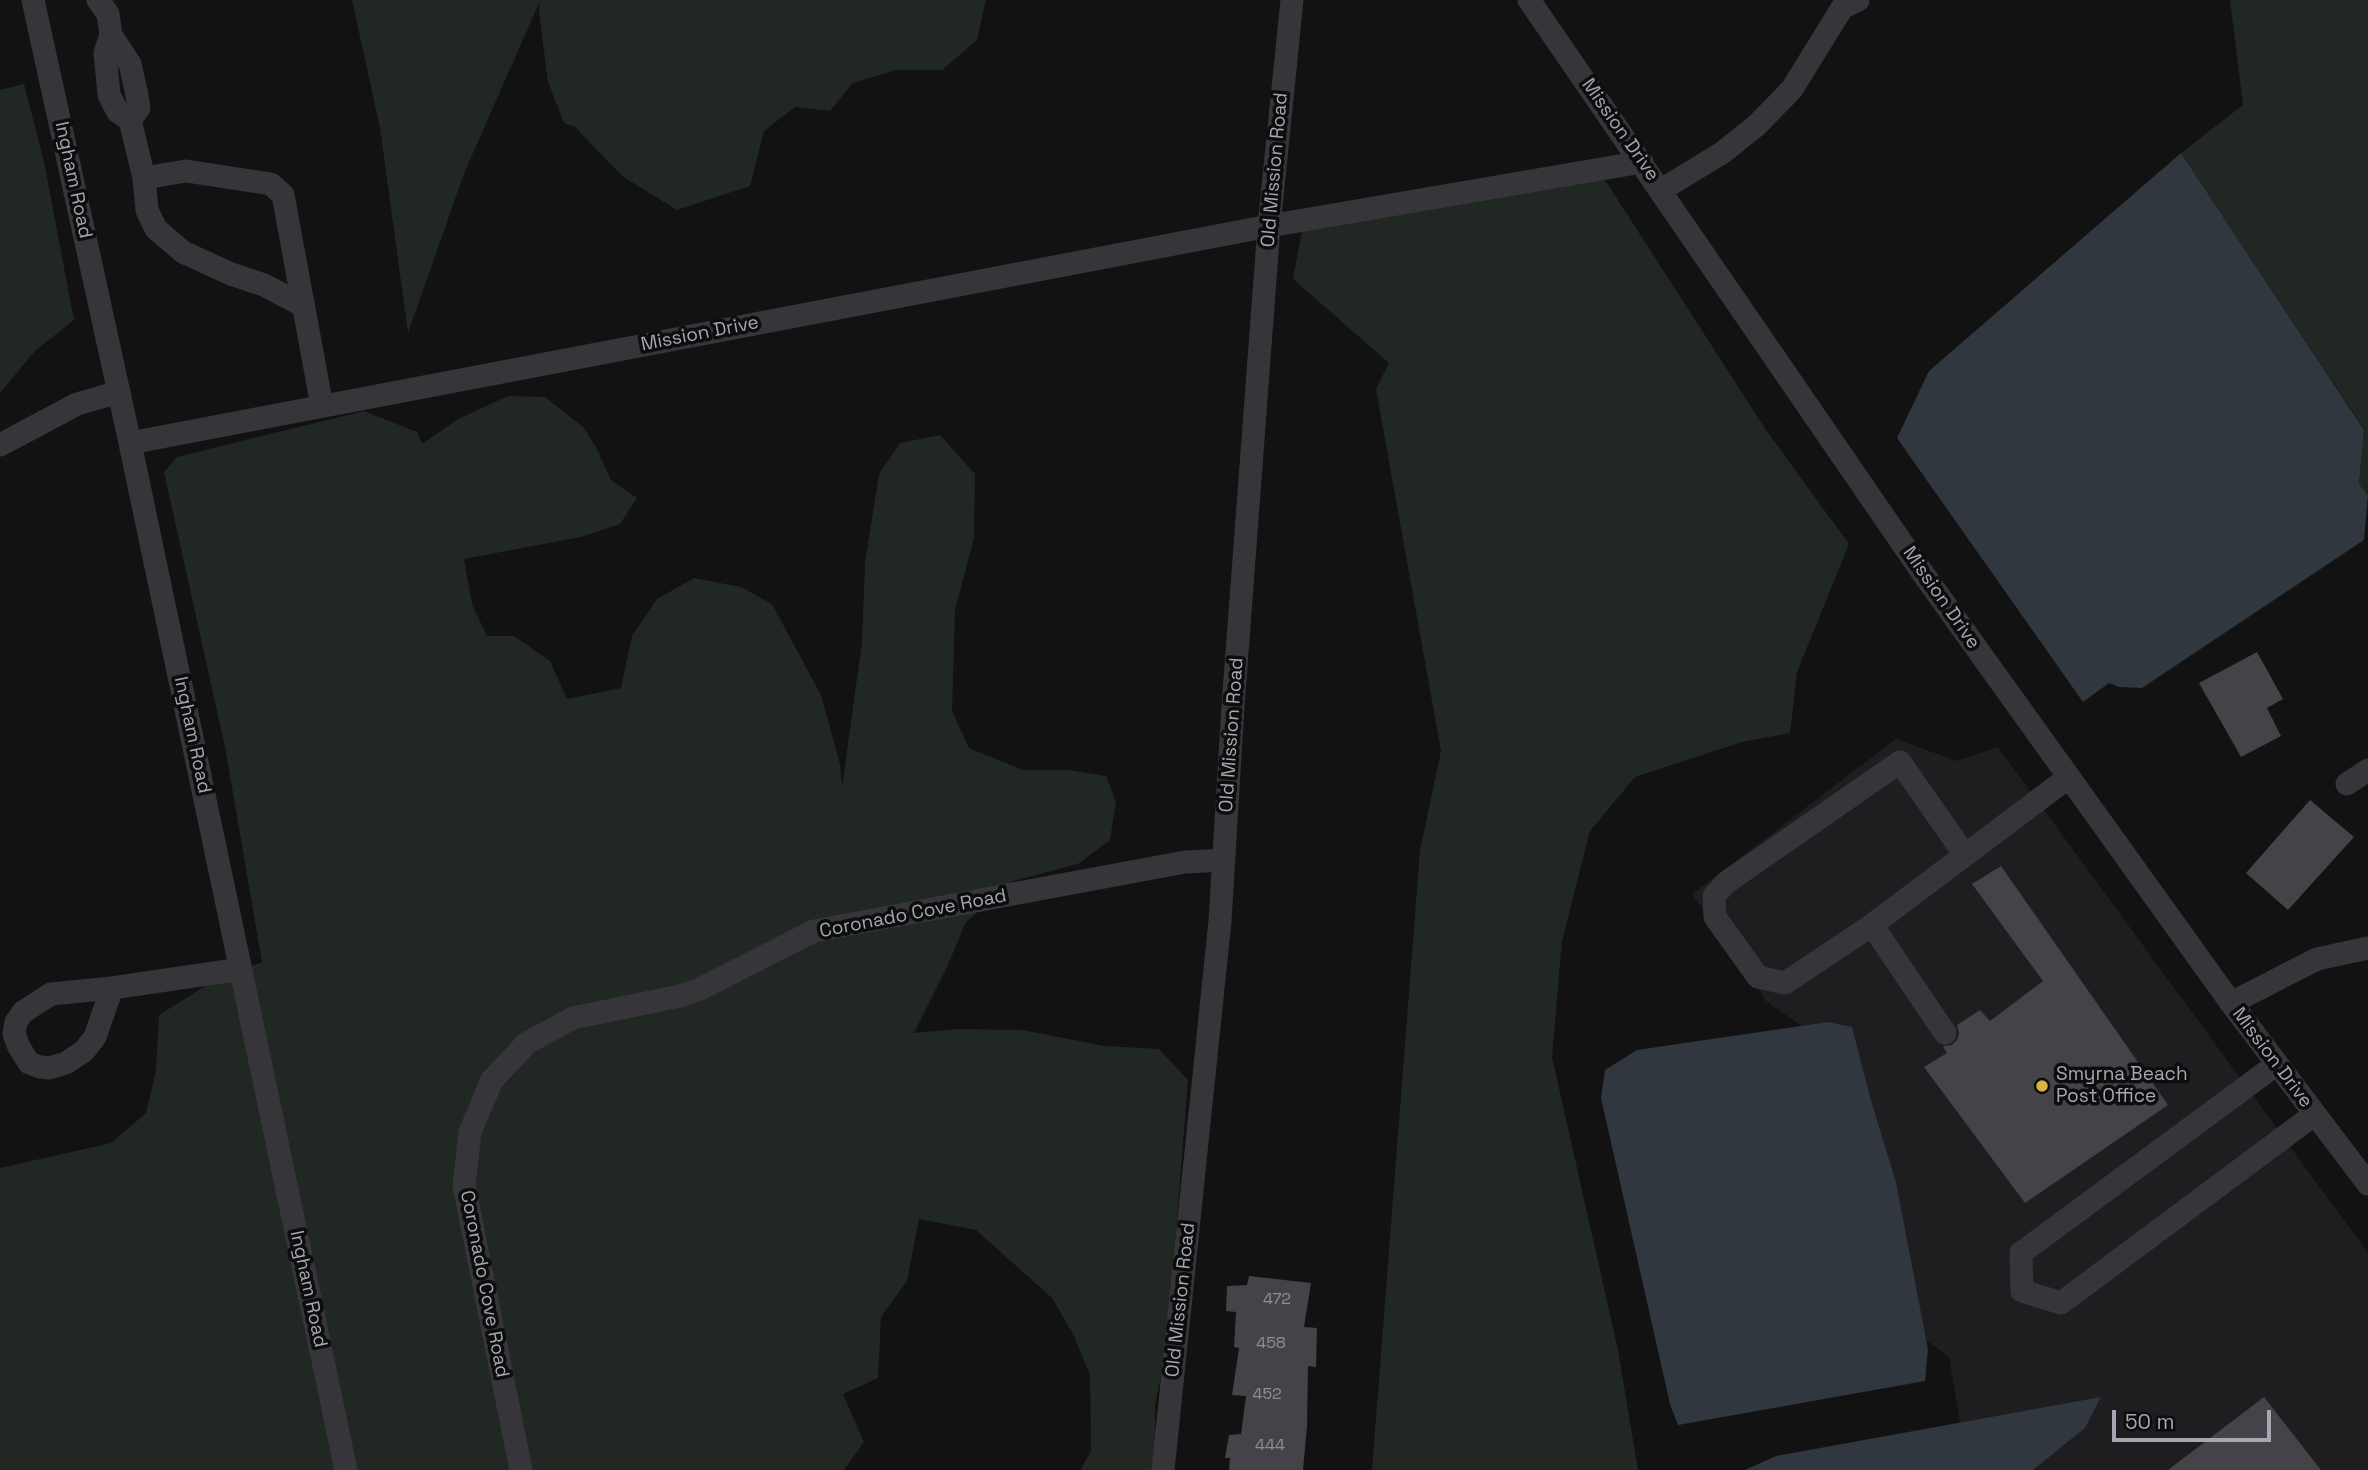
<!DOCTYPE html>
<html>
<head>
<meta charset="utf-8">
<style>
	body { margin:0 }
	#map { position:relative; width:2368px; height:1470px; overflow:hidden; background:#121213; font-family:"Space Grotesk",sans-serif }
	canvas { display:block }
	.scale { position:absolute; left:2112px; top:1410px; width:159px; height:32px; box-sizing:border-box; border:4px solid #a5a8b2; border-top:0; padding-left:9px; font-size:21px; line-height:24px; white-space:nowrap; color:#a5a8b2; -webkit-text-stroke:5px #0d0d0e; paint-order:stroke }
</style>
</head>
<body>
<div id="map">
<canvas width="2368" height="1470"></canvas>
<div class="scale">50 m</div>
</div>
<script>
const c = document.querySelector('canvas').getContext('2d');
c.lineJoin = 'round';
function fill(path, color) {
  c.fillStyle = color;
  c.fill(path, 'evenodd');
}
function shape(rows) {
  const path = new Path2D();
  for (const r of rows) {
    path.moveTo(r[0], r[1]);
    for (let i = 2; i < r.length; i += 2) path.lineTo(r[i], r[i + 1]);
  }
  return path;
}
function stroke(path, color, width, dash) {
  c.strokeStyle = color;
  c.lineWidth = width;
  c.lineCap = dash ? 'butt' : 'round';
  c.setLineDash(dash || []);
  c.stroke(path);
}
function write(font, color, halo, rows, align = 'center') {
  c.font = font + ' "Space Grotesk",sans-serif';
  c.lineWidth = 7;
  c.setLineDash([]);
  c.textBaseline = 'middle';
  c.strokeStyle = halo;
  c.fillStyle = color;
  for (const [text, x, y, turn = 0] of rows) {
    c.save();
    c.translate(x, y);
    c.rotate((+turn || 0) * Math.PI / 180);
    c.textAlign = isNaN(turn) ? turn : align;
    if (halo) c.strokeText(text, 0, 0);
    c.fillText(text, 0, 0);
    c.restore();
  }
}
fill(shape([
	[1896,739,1957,761,1998,747,2368,1253,2368,1470,2033,1470,2085,1428,2100,1398,1960,1423,1949,1357,1926,1340,1896,1182,1871,1100,1852,1027,1828,1022,1802,1026,1767,1002,1692,894]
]), '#1e1e20');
fill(shape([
	[352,0,986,0,977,40,942,70,896,70,853,83,830,111,795,107,764,131,750,186,677,210,622,176,575,127,564,123,548,82,539,11,540,1,465,171,408,333,380,128],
	[2230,0,2368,0,2368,496,2359,485,2364,429,2181,153,2243,105],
	[24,84,44,162,74,320,35,351,0,393,0,90],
	[1596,166,1766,430,1849,544,1797,672,1790,733,1742,742,1635,777,1590,831,1562,941,1552,1057,1618,1350,1638,1470,1372,1470,1420,850,1441,751,1376,389,1389,363,1293,279,1302,231],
	[508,396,545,397,583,427,596,447,611,480,637,498,620,524,581,537,464,559,472,604,487,636,514,636,550,661,567,699,621,688,632,636,657,599,694,578,741,587,772,604,821,695,840,764,842,787,862,642,865,563,879,474,900,443,940,435,975,474,974,538,955,610,952,711,969,748,1023,770,1069,770,1106,776,1116,802,1110,840,1078,864,1013,881,966,922,947,967,914,1033,959,1029,1023,1030,1104,1046,1159,1049,1188,1080,1167,1348,1155,1405,1156,1470,1081,1470,1091,1450,1090,1375,1073,1334,1052,1298,976,1230,919,1219,907,1281,881,1317,878,1378,843,1394,864,1442,844,1470,0,1470,0,1168,111,1143,146,1113,156,1070,159,1015,212,982,262,962,225,747,164,472,177,457,364,411,417,432,422,444,458,419]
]), '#212722');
fill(shape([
	[2181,153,2364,430,2359,484,2368,496,2364,540,2142,688,2119,687,2109,683,2083,702,1897,438,1929,371],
	[1828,1022,1852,1027,1871,1100,1896,1182,1928,1349,1925,1381,1678,1425,1670,1404,1601,1098,1605,1070,1637,1050],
	[2101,1397,2085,1428,2033,1470,1745,1470,1776,1456]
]), '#31373e');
fill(shape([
	[2257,652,2283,699,2267,708,2281,736,2241,757,2199,683],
	[2310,800,2354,837,2288,910,2246,873],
	[2001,866,2168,1105,2025,1203,1924,1067,1947,1053,1943,1046,1952,1045,1957,1040,1959,1033,1957,1025,1980,1010,1990,1021,2043,981,1972,884],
	[1249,1276,1311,1283,1304,1327,1317,1328,1316,1367,1308,1366,1307,1426,1303,1470,1229,1470,1230,1458,1225,1458,1229,1435,1241,1434,1246,1396,1232,1395,1239,1348,1234,1347,1236,1312,1226,1311,1227,1286,1247,1285],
	[2264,1397,2321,1470,2168,1470]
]), '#444448');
stroke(shape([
	[33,0,130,443,346,1470],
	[98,0,108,14,111,35,105,53,109,95,118,112,130,120,144,178,147,210,156,229,183,252,231,274,264,285,302,305],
	[1529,0,1924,575,2231,1003,2368,1184],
	[111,35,130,64,136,90,139,108,130,120],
	[144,178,186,171,271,184,283,195,322,406],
	[1661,190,1722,153,1757,125,1792,89,1842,8,1858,0],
	[130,443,1269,226,1642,162],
	[0,445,77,404,119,392],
	[2347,784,2368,770],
	[1872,925,1785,983,1758,977,1715,917,1714,896,1727,882,1900,762,1965,855],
	[112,988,51,994,23,1012,16,1022,14,1034,19,1047,29,1063,40,1067,49,1068,66,1063,84,1051,95,1037,112,988,241,969],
	[2231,1003,2317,959,2368,948],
	[1945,1033,1872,925,2069,777],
	[2277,1064,2021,1253,2022,1291,2061,1303,2315,1114],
	[521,1470,464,1186,470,1132,492,1080,527,1043,573,1018,680,996,700,989,814,931,1185,862,1224,860],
	[1163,1470,1220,921,1233,706,1269,226,1292,0]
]), '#36363a', 23);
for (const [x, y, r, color] of [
	[2042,1086,7,"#d9b244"]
]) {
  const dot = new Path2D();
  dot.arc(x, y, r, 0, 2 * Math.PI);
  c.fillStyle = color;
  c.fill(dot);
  stroke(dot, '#0d0d0e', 2.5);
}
write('16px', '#8d8f98', null, [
	["472",1277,1300],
	["458",1271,1344],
	["452",1267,1395],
	["444",1270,1446]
]);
write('19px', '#a5a8b2', '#0d0d0e', [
	["Mission Drive",1620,130,55],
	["Old Mission Road",1275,170,-85],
	["Ingham Road",73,180,78],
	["Mission Drive",700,334,-11],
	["Mission Drive",1941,598,55],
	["Ingham Road",192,735,78],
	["Old Mission Road",1232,735,-86],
	["Coronado Cove Road",913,914,-11],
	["Mission Drive",2272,1058,53],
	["Coronado Cove Road",484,1284,79],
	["Ingham Road",308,1289,78],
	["Old Mission Road",1181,1300,-84]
]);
write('19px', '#a5a8b2', '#0d0d0e', [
	["Smyrna Beach",2056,1075],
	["Post Office",2056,1097]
], 'left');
</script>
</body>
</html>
